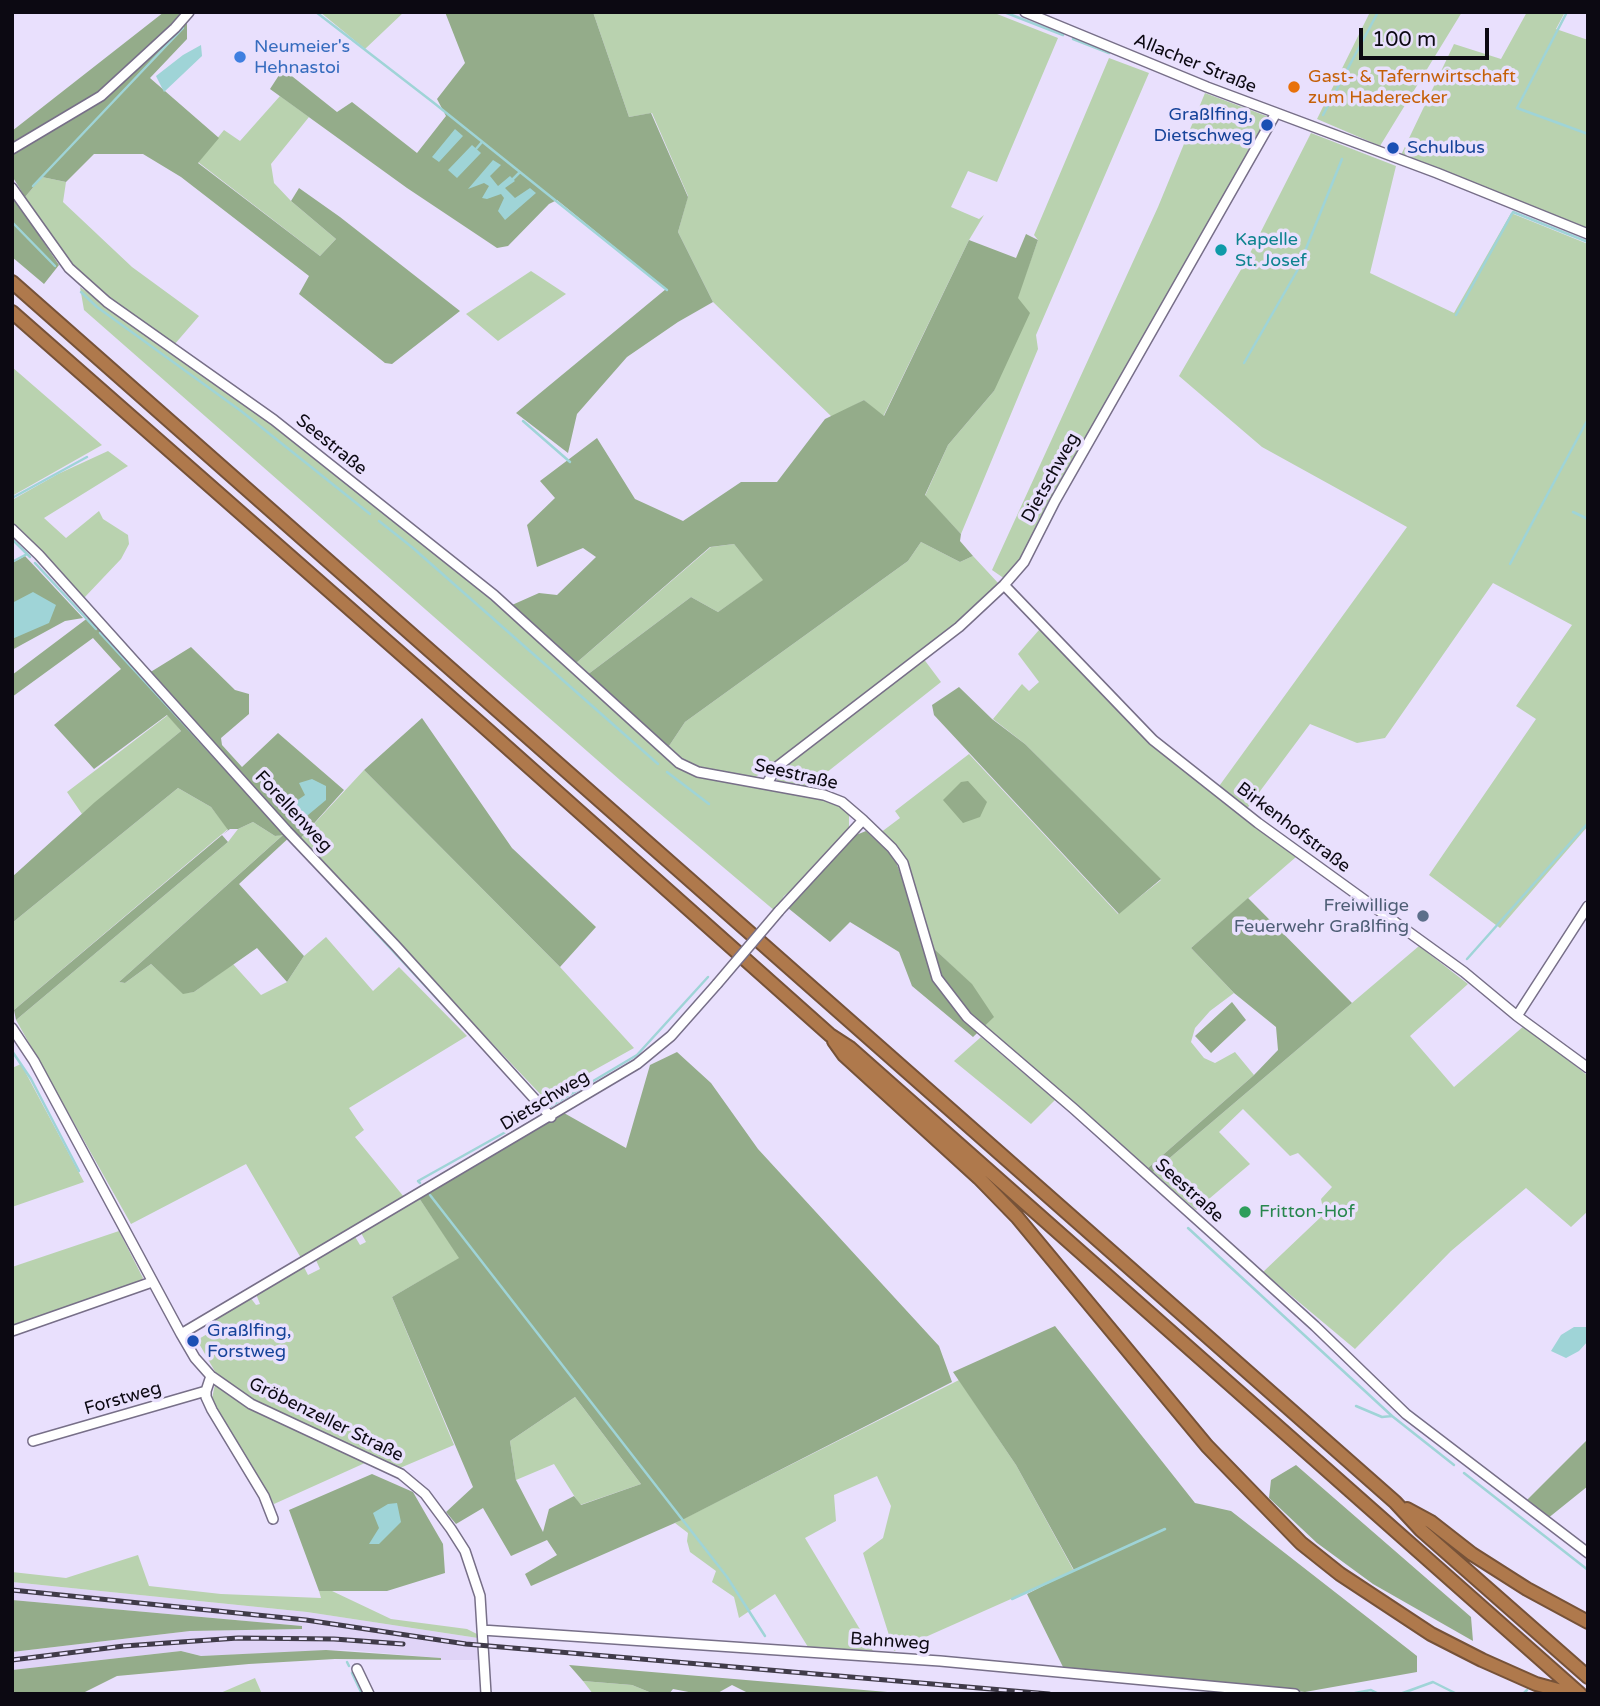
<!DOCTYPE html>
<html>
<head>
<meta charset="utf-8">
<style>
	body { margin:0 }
	#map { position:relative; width:1600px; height:1706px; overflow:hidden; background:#e9e0fd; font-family:"Varela Round",sans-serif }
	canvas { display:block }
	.frame { position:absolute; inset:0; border:14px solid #0c0912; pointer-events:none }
	.scale { position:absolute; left:1359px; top:28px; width:130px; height:32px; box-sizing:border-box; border:4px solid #0c0912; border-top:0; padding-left:9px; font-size:21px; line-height:24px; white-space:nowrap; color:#0c0912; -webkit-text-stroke:5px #e9e0fd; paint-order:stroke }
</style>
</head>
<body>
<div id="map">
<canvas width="1600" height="1706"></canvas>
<div class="frame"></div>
<div class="scale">100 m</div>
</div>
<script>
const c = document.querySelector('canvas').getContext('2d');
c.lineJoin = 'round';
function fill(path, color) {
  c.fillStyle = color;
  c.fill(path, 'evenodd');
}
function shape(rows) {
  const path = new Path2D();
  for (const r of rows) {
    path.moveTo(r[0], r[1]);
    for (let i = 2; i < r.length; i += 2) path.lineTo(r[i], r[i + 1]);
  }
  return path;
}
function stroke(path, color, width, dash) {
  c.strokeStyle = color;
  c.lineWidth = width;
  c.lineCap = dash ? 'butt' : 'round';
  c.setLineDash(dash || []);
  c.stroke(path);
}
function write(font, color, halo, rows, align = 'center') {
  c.font = font + ' "Varela Round",sans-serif';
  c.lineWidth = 7;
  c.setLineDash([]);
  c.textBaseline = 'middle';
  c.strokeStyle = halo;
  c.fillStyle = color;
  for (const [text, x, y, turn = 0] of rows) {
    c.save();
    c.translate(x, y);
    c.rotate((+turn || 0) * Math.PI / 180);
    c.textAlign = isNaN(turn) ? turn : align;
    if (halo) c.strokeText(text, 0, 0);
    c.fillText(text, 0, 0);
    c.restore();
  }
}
fill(shape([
	[12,1582,307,1612,478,1638,480,1660,441,1660,440,1658,346,1650,201,1656,181,1651,12,1670,12,1652,190,1631,302,1629,302,1626,12,1600]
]), '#e0d4f7');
fill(shape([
	[320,12,404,12,365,49],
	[593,12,992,12,1058,38,997,182,968,171,951,207,979,219,984,215,969,240,883,417,864,400,832,417,713,302,678,232,688,196,652,113,629,117],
	[1370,12,1462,12,1380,146,1317,119],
	[1527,12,1565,12,1556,29,1588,40,1588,228,1437,173,1401,155,1454,44,1501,59],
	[1109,58,1149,73,1036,335,1038,349,961,534,925,496,948,445,994,391,1017,298,1038,240,1034,235],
	[1205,93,1269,117,1024,553,1005,579,992,570,1158,207],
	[280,96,309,117,271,164,274,183,291,201,336,239,320,256,198,162,224,130,240,141],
	[1311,133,1396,166,1370,273,1454,313,1511,213,1588,244,1588,826,1500,928,1429,875,1536,719,1516,706,1572,625,1493,583,1385,738,1357,743,1310,724,1246,810,1217,789,1407,527,1262,447,1179,376,1246,261],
	[42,177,66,182,63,202,132,267,199,316,174,345,109,300,72,267,25,197],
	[531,271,566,294,498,341,466,314],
	[80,287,251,408,482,590,572,669,678,767,840,803,849,813,849,828,798,885,784,896,775,911,620,780,84,310],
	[12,367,102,445,12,496],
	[108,451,128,466,44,518,66,538,99,511,103,519,128,535,129,544,121,559,84,598,12,525,12,500,58,474],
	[921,542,960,562,973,556,999,584,956,624,779,761,751,780,712,773,681,762,667,749,685,722,908,561],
	[734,544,764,580,718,612,691,597,587,675,575,664,711,547],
	[1039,630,1057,643,1150,741,1296,857,1191,948,1234,993,1210,1011,1195,1028,1191,1042,1204,1058,1215,1063,1235,1052,1254,1075,1148,1168,983,1026,993,1017,971,984,931,946,905,865,880,833,900,818,895,811,969,754,1118,914,1161,880,1025,744,993,719,1022,684,1029,691,1039,682,1018,654],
	[923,658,941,682,807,788,779,784,775,775,781,768],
	[168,715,181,731,82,814,67,792],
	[364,770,560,967,634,1048,544,1098,299,840],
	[178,788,211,807,228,829,14,1010,12,923],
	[253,822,275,836,284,834,119,982,125,983,151,964,183,993,194,992,233,964,261,995,287,982,304,956,326,937,373,991,399,967,467,1036,349,1108,364,1130,355,1137,404,1197,301,1258,246,1164,131,1224,16,1020,228,842,238,829],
	[1419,946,1468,984,1410,1036,1454,1087,1525,1025,1588,1076,1588,1211,1571,1227,1526,1188,1451,1251,1355,1349,1263,1272,1324,1214,1321,1199,1332,1187,1298,1153,1290,1156,1243,1109,1219,1132,1250,1164,1196,1210,1152,1173],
	[981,1037,1055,1100,1031,1124,954,1061],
	[21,1064,84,1182,12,1207,12,1068],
	[419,1198,460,1258,392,1297,454,1445,400,1468,376,1458,274,1504,211,1403,217,1375,197,1340,214,1330,209,1321,250,1297,256,1305,260,1304,256,1294,303,1265,308,1275,320,1269,315,1258,354,1235,360,1245,366,1242,360,1231],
	[119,1231,143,1278,141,1282,12,1327,12,1267],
	[959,1380,1016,1465,1074,1571,894,1651,863,1553,883,1538,891,1506,877,1476,834,1495,836,1521,805,1538,873,1651,808,1647,775,1594,739,1618,734,1597,712,1582,716,1571,690,1552,687,1541,688,1533,675,1523],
	[575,1397,641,1484,580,1505,554,1464,516,1480,510,1441],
	[138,1555,149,1586,221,1594,321,1598,319,1591,332,1591,391,1619,467,1629,477,1634,478,1638,307,1612,12,1582,12,1572,66,1578],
	[255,1678,262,1694,218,1694],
	[583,1681,632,1685,654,1694,593,1694]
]), '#b9d2af');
fill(shape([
	[164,12,187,12,187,39,150,78,219,138,198,163,320,256,336,239,291,201,299,188,340,217,460,311,392,364,385,363,299,294,309,276,181,177,143,154,94,154,66,182,42,177,25,197,12,176,12,131],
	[445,12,593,12,629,117,651,113,688,197,678,232,713,302,678,322,627,357,577,414,568,453,516,413,666,289,557,200,549,204,508,246,497,248,407,188,270,89,283,69,337,112,352,102,417,153,446,116,437,99,465,63],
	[12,195,59,265,44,284,12,257],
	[1026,234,1038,240,1018,298,1030,313,994,391,948,445,925,495,961,534,960,541,973,556,960,562,921,542,908,561,685,722,667,749,587,675,691,597,718,612,763,580,734,544,710,547,575,664,512,605,539,593,557,595,596,557,583,548,537,567,527,525,555,498,540,481,597,438,635,499,683,521,741,482,777,482,825,419,864,400,884,416,969,240,1016,258],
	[25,556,83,618,65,621,12,650,12,563],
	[89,617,149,673,191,647,235,690,249,694,249,714,221,738,222,745,242,767,278,733,344,790,299,840,293,834,239,884,304,956,287,982,257,948,194,992,183,994,151,964,125,983,119,982,283,835,275,836,253,822,238,829,230,829,222,835,228,842,16,1020,14,1010,228,830,211,807,178,788,12,923,12,877,95,802,181,731,167,715,94,769,54,725,121,669,93,638,12,697,12,675],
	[959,687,992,719,1025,744,1161,879,1119,914,934,715,932,705],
	[422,718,512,848,596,927,560,967,364,770],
	[968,781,987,802,980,817,963,823,943,800,961,782],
	[866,831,894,857,919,922,931,946,972,984,994,1017,973,1037,912,986,899,952,850,922,830,942,788,908,856,835],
	[1248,898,1352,1003,1152,1173,1148,1168,1254,1075,1278,1050,1276,1027,1234,993,1191,948],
	[1232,1002,1246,1020,1211,1053,1195,1036],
	[677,1052,711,1083,758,1149,939,1346,952,1382,684,1519,531,1586,525,1574,557,1555,547,1540,511,1556,483,1508,456,1524,446,1512,473,1487,392,1297,459,1258,419,1198,564,1113,626,1148,650,1065],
	[575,1397,641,1484,581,1505,574,1496,549,1509,543,1532,516,1480,510,1441],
	[1055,1326,1195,1503,1231,1511,1417,1656,1417,1672,1305,1692,1063,1667,1027,1594,1074,1570,1016,1465,953,1372],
	[1588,1439,1588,1486,1547,1519,1527,1500],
	[1296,1465,1471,1617,1473,1641,1373,1584,1317,1543,1269,1498,1271,1480],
	[372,1474,413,1492,443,1544,445,1573,387,1591,319,1591,289,1510],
	[12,1600,302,1626,302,1629,190,1631,12,1652],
	[326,1650,441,1658,441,1660,335,1659,249,1664,117,1676,81,1694,12,1694,12,1670,181,1651,201,1656],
	[569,1665,911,1694,750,1694,732,1685,716,1694,699,1694,673,1689,669,1694,654,1694,632,1685,583,1681]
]), '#94ac8a');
fill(shape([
	[201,45,202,56,164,92,156,76,183,55],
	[455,129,463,136,439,162,432,157],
	[472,145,481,153,457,178,448,170],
	[493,160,501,165,490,176,498,186,510,176,515,181,505,188,515,198,530,188,536,193,505,220,498,211,504,198,501,194,487,199,482,198,489,186,484,183,468,189],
	[33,592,56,605,49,623,12,639,12,603],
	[312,779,326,786,326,800,296,825,289,816,292,804,305,795,299,783],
	[1574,1327,1588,1327,1588,1341,1579,1351,1566,1358,1551,1351,1561,1335],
	[397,1503,401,1522,379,1544,369,1544,379,1528,373,1513,388,1504]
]), '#9fd4d7');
stroke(shape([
	[316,12,434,103,667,290],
	[1004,12,1063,35],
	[1567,12,1517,108,1588,134],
	[1073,39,1109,53],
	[1323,115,1378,12],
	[476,149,482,142],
	[513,179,520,172],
	[33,186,183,28],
	[12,222,55,266],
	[81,292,97,307,241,411,370,514],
	[1456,315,1513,212,1588,242],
	[1244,363,1297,271,1342,159],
	[523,421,570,462],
	[12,498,87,457],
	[1573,512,1588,519],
	[379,521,413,548,658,764],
	[12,539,30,557],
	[12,562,27,554],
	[35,563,96,629],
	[1510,564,1588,419],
	[100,633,242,787],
	[667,772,709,804],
	[327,880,494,1060],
	[1467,959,1588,823],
	[12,1051,31,1079,79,1171],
	[551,1106,637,1055,708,977],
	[523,1121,541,1111],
	[420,1183,418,1181,511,1129],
	[430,1195,727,1577,765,1636],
	[1188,1228,1392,1416],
	[1356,1406,1382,1417,1392,1416,1454,1465],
	[1464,1473,1588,1570],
	[1012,1599,1165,1529],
	[347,1662,349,1666],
	[352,1673,362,1694],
	[1355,1693,1371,1690,1379,1694],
	[1400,1694,1433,1682,1457,1694],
	[1523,1694,1527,1690]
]), '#9fd4d7', 2.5);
const minor = shape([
	[1025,12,1207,87,1437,173,1588,234],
	[12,149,101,96,175,28,189,12],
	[12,188,69,268,107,302,274,420,494,595,679,763,698,772,824,795,842,802,863,820,892,848,903,863,937,978,967,1017,1074,1109,1241,1259,1315,1326,1406,1414,1588,1553],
	[12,529,39,555,287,831,395,945,551,1117],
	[1004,585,1153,740,1258,823,1464,972,1517,1016,1588,1068],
	[767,783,778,766,959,627,1004,585,1024,562,1055,501,1276,113],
	[779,911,863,820],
	[1517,1016,1588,906],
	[12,1028,34,1061,181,1334,195,1358,211,1376,251,1404,401,1474,425,1494,451,1529,465,1551,480,1596,486,1694],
	[12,1331,152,1282],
	[181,1334,637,1064,671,1036,717,984],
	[206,1391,206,1397,212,1410,264,1496,273,1519],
	[33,1441,206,1391,211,1376],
	[482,1630,940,1661,1295,1694],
	[357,1669,369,1694]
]);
const highway = shape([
	[12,282,1395,1502,1421,1530,1588,1677],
	[12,312,482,725,830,1035,850,1048,1580,1694],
	[834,1041,844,1055,979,1178,1017,1217,1207,1446,1301,1543,1340,1574,1431,1634,1482,1660,1536,1684,1573,1694],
	[1407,1509,1431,1522,1472,1554,1527,1589,1588,1622]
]);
stroke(minor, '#776f88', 12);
stroke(highway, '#765238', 16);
stroke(minor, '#fff', 9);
stroke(highway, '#af794c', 12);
const rail = shape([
	[12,1590,306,1620,466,1644,1049,1694],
	[12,1660,124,1646,238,1638,334,1639,403,1644]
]);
stroke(rail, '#403b49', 5);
stroke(rail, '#e9e0fd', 2.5, [8]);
const minorBridge = shape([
	[717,984,779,911]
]);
stroke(minorBridge, '#776f88', 12, []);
stroke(minorBridge, '#fff', 9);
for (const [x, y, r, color] of [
	[240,57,7,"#3f7fe0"],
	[1294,87,7,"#e8710a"],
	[1267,125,7,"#1a4fb4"],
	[1393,148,7,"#1a4fb4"],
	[1221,250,7,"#0f9aa8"],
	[1423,916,7,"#5c6f8a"],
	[1245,1212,7,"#2e9e5b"],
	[193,1341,7,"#1a4fb4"]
]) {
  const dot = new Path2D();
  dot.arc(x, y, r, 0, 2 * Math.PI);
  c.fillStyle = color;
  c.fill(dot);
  stroke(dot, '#e9e0fd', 2.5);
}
write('18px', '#366cbe', '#e9e0fd', [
	["Neumeier's",254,47],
	["Hehnastoi",254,68]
], 'left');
write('18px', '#0c0912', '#e9e0fd', [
	["Allacher Straße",1195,64,22],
	["Seestraße",331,445,39],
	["Dietschweg",1051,478,-61],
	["Seestraße",796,775,13],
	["Forellenweg",293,812,47],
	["Birkenhofstraße",1293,828,37],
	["Dietschweg",545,1101,-31],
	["Seestraße",1189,1191,42],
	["Forstweg",123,1399,-16],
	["Gröbenzeller Straße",326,1420,26],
	["Bahnweg",890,1642,4]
]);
write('18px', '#c56008', '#e9e0fd', [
	["Gast- & Tafernwirtschaft",1308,77],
	["zum Haderecker",1308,98]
], 'left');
write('18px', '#164399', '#e9e0fd', [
	["Graßlfing,",1253,115,"right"],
	["Dietschweg",1253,136,"right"],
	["Schulbus",1407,148],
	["Graßlfing,",207,1331],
	["Forstweg",207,1352]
], 'left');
write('18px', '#0d838f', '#e9e0fd', [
	["Kapelle",1235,240],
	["St. Josef",1235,261]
], 'left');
write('18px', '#4e5e75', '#e9e0fd', [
	["Freiwillige",1409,906],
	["Feuerwehr Graßlfing",1409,927]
], 'right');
write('18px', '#27864d', '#e9e0fd', [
	["Fritton-Hof",1259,1212]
], 'left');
</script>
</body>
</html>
